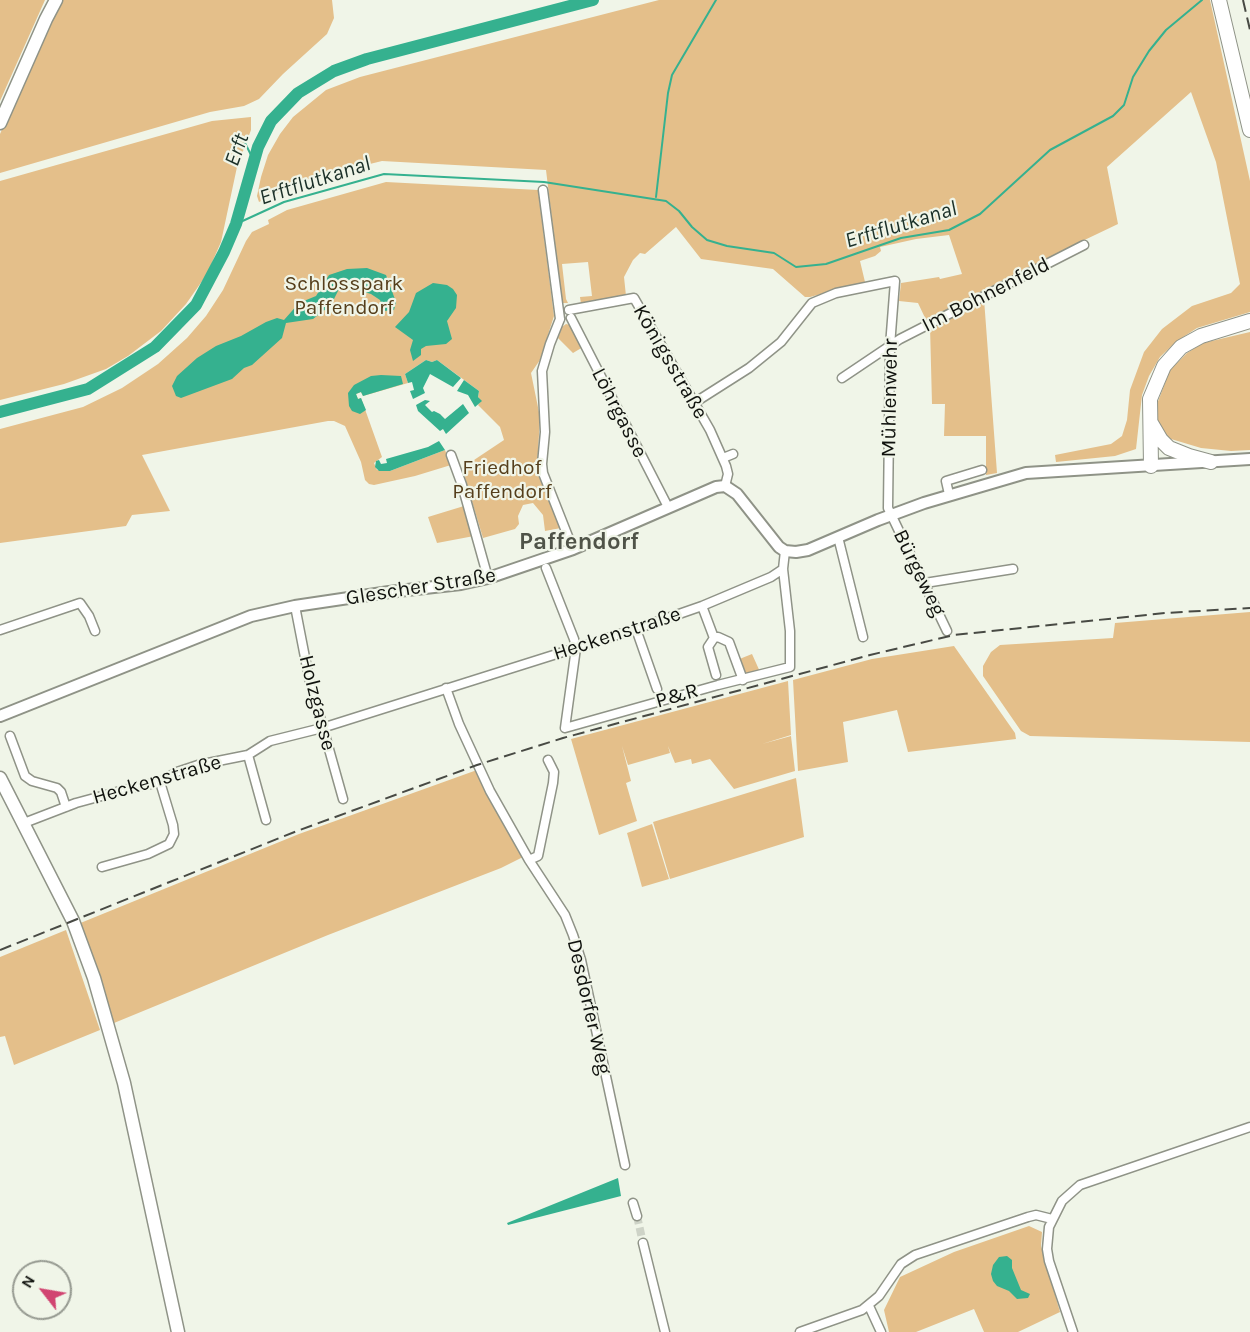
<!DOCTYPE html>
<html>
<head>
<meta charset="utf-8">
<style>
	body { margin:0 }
	#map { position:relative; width:1250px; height:1332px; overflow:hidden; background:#f0f5e8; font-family:Karla,sans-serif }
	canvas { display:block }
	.north { position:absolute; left:12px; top:1260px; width:60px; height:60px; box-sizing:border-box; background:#f0f5e8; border:2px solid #969a91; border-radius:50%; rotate:301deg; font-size:16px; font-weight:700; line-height:24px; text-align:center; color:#10120e }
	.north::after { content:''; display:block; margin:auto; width:21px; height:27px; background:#d14471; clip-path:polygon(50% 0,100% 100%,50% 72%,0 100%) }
</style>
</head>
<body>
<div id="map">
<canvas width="1250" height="1332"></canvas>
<div class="north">N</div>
</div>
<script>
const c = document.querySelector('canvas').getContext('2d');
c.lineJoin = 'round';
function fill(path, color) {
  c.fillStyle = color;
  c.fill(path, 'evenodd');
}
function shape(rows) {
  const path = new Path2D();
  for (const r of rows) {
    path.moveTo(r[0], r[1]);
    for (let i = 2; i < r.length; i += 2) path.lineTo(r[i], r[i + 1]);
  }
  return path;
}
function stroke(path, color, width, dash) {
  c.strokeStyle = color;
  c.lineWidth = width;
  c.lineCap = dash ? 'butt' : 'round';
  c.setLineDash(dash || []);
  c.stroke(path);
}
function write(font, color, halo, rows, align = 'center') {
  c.font = font + ' Karla,sans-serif';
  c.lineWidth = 4.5;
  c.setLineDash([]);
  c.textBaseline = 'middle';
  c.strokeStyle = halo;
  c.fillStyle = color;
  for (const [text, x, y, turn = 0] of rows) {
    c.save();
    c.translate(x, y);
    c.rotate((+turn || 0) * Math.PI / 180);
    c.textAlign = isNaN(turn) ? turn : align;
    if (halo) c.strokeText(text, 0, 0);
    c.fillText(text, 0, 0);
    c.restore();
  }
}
fill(shape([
	[0,0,45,0,0,101],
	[62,0,332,0,334,18,327,34,283,74,259,99,244,106,210,112,0,173,0,134,49,22],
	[659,0,1210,0,1250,181,1250,312,1197,328,1177,341,1160,357,1149,376,1142,395,1136,449,1115,456,1056,462,1055,455,1111,444,1122,436,1127,420,1130,390,1144,352,1162,329,1192,306,1231,293,1240,284,1216,162,1191,92,1107,167,1118,224,1074,245,1066,253,927,322,918,303,899,301,901,283,939,277,940,279,962,274,949,235,916,239,880,247,881,251,875,256,860,261,865,282,810,297,805,297,773,269,701,259,676,227,645,254,640,253,633,260,624,277,626,296,581,304,580,297,592,296,588,262,562,264,566,299,568,303,562,303,546,170,382,161,305,180,259,202,257,196,261,177,268,155,280,134,293,117,326,90,360,77],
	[251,117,251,130,237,167,221,242,207,274,186,304,161,331,128,356,106,369,64,384,0,400,0,181,212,121],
	[386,182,538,190,554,316,540,360,531,373,540,417,537,469,546,495,551,498,561,528,545,531,543,515,533,503,523,505,518,516,519,524,515,529,483,538,462,468,504,440,500,427,478,405,481,401,478,397,479,391,437,360,432,362,426,360,405,374,408,383,363,396,361,392,356,394,358,399,361,398,382,457,374,463,377,470,390,471,445,450,451,465,415,476,374,485,369,484,365,480,361,462,345,426,334,421,328,421,142,455,170,511,132,515,126,526,0,543,0,429,83,407,122,388,158,364,187,338,206,316,223,290,246,241,252,232,269,224,268,220,287,210],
	[984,299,997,473,986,475,986,436,944,436,945,404,932,404,930,326],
	[566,324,570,325,583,347,573,353,558,338,562,327],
	[1250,332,1250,450,1231,451,1201,448,1171,439,1161,433,1157,422,1157,404,1170,370,1187,353,1203,343],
	[464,506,474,536,437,543,428,517],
	[1250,612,1250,742,1030,736,1021,731,983,676,983,666,991,652,1000,645,1113,638,1115,623],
	[954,646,1015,733,1016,739,908,752,897,710,843,722,848,762,798,771,793,680,872,659],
	[752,654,761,674,743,678,737,660],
	[788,681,791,735,762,744,791,736,795,771,734,789,710,759,692,764,691,759,675,763,668,746,670,753,628,765,622,746,631,781,626,783,637,821,599,835,571,739],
	[477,770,523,857,501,868,328,935,114,1023,78,924,299,834],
	[796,778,804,837,670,879,653,822],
	[652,824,669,879,642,887,627,833],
	[66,930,100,1030,14,1065,5,1036,0,1037,0,957],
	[1029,1226,1042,1232,1041,1246,1060,1312,1018,1332,984,1332,974,1309,916,1332,889,1332,884,1310,900,1277,954,1252]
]), '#e4bf8a');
fill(shape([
	[367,268,386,275,396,302,394,310,384,311,380,300,371,294,344,286,339,289,331,305,313,319,286,323,282,338,252,365,244,368,232,379,181,398,176,396,172,386,177,376,197,358,216,346,241,336,266,322,277,318,284,320,299,303,316,296,329,275,347,269],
	[433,283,447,285,453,289,457,295,456,308,447,321,452,339,446,344,426,346,421,349,421,355,413,361,410,350,413,340,395,327,409,312,416,293],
	[426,360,432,362,437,360,461,378,453,387,430,374,423,388,425,393,413,399,410,391,414,390,412,382,408,383,405,374],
	[381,375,401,376,403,384,363,396,361,392,356,394,358,399,361,398,366,410,360,414,352,411,349,406,348,393,354,385,371,376],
	[464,380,479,391,478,397,482,401,475,407,468,395,457,391],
	[425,400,430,401,425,405,432,412,434,411,440,414,445,419,463,404,469,413,446,434,443,429,440,431,418,411,416,405],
	[439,441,445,450,390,471,379,471,375,467,376,461,379,460,381,464,387,463,386,459,428,447],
	[618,1178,621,1196,508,1225,507,1223],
	[1007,1256,1012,1260,1012,1268,1021,1290,1030,1294,1028,1298,1017,1299,1009,1291,997,1286,993,1281,991,1274,993,1265,999,1257]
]), '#35b18f');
stroke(shape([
	[244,141,254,161],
	[656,197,668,93,672,75,716,0],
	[236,224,284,202,384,174,544,182,666,201,679,211,692,227,707,240,727,246,774,253,796,267,826,264,901,238,949,230,980,214,1050,150,1113,116,1124,105,1133,77,1149,51,1166,30,1202,0]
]), '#35b18f', 2);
stroke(shape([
	[0,412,88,389,155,347,196,305,224,252,236,224,258,147,271,121,298,93,334,71,367,59,593,0]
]), '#35b18f', 12);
stroke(shape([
	[637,1216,643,1243]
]), '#ced3c7', 8, [8, 4]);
const minor = shape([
	[543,190,560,319],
	[569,310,634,298,710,430,726,466,728,474,725,486],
	[571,318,668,507],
	[560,319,550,344,542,371,545,432,542,464,543,473,573,549],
	[842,378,900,339,1084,245],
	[694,403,749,368,781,342,812,303,836,293,895,281,890,346,888,508,947,631],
	[451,455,462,485,488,578],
	[723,458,733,454],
	[949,494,946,481,982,470],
	[838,537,863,637],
	[546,568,574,639,576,648,565,728,718,685,790,667,790,631,783,569,785,551],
	[925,583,1013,569],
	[295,606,309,678,343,799],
	[702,606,714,638,718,637,729,642,743,680],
	[636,629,657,689],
	[0,630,80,603,89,616,95,631],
	[714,638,708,647,716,675],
	[446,688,459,724,490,791,529,860,565,915,573,935,581,960,625,1165],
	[10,736,25,776,32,781,57,788,61,792,66,807],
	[248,755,266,820],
	[24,823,76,803,135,787,160,782,177,772,198,765,248,755,270,741,322,728,636,629,702,606,771,577,783,569],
	[529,860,538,856,553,783,554,772,548,760],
	[102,867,148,854,169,844,174,834,173,825,160,782],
	[633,1203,637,1216],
	[643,1243,665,1332],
	[869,1306,881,1332],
	[800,1332,862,1310,879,1296,901,1264,915,1255,1028,1217,1036,1215,1052,1219],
	[1073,1332,1049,1261,1047,1249,1049,1227,1062,1201,1080,1185,1250,1127]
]);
const tertiary = shape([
	[0,716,251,616,295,606,389,592,461,584,488,578,573,549,716,487,725,486,737,494,779,547,785,551,796,552,808,550,878,520,924,503,1026,473,1250,459]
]);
const secondary = shape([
	[0,123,46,19,56,0],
	[0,778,73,921,94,978,124,1083,178,1332]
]);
const primary = shape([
	[1219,0,1250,130],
	[1151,423,1161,440,1169,448,1189,456,1211,462],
	[1151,466,1150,399,1164,366,1181,347,1201,336,1250,321]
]);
stroke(minor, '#8f9387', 11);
stroke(tertiary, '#8f9387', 14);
stroke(secondary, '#8f9387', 15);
stroke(primary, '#8f9387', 16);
stroke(minor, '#fff', 8);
stroke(tertiary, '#fff', 10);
stroke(secondary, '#fff', 12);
stroke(primary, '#fff', 14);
stroke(shape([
	[1243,0,1250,30],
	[0,950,297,831,477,765,563,738,870,655,954,635,1165,613,1250,608]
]), '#484a44', 2, [12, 6]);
write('21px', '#553e1b', '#f0f5e8', [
	["Schlosspark",344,284],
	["Paffendorf",344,308],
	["Friedhof",502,468],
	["Paffendorf",502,492]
]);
write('21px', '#10120e', '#f0f5e8', [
	["Im Bohnenfeld",986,295,-27],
	["Königsstraße",670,362,60],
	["Mühlenwehr",890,398,-89],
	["Löhrgasse",619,413,63],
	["Bürgeweg",919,573,64],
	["Glescher Straße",421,587,-9],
	["Heckenstraße",617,634,-18],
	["P&R",677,696,-16],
	["Holzgasse",317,703,76],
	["Heckenstraße",157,780,-16],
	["Desdorfer Weg",589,1007,77]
]);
write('italic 22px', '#1b3028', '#f0f5e8', [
	["Erft",237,150,-70],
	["Erftflutkanal",315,181,-18],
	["Erftflutkanal",901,225,-17]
]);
write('bold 24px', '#4f5348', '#f0f5e8', [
	["Paffendorf",579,542]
]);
</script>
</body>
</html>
